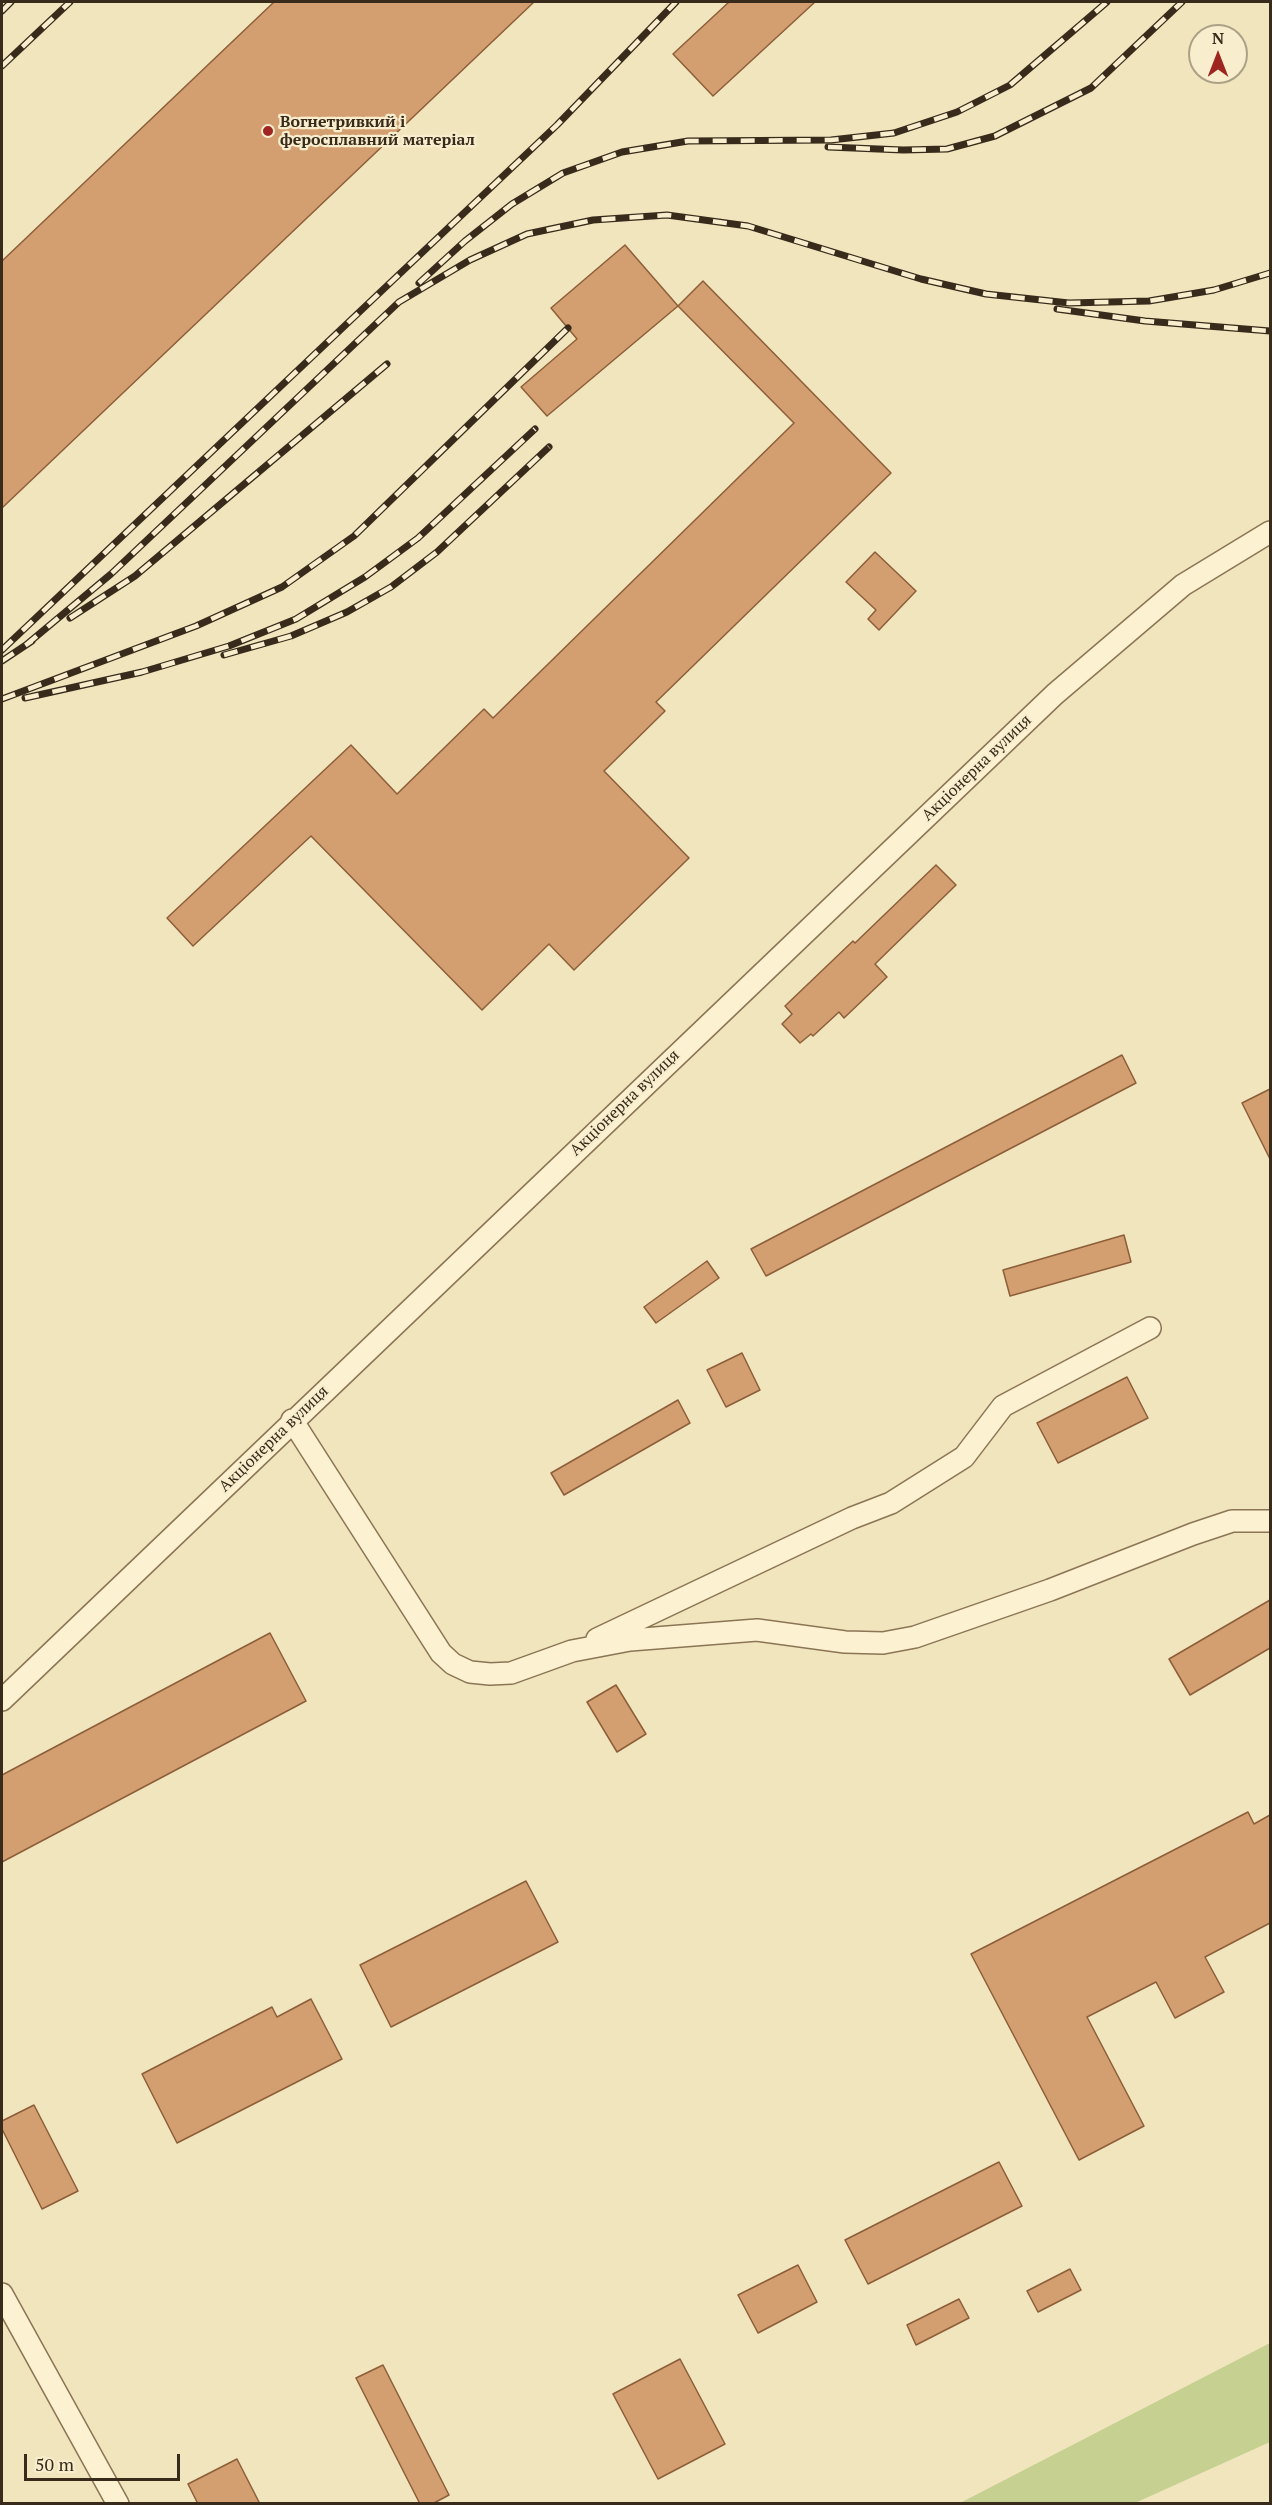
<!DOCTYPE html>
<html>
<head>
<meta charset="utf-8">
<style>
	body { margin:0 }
	#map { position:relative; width:1272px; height:2505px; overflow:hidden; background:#f1e5bd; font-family:"PT Serif",serif }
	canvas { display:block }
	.frame { position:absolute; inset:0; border:3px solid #392b1b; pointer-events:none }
	.north { position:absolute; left:1188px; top:24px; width:60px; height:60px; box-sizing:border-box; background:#f8eece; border:2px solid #aca086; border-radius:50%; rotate:0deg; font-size:16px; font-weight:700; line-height:24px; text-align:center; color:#392b1b }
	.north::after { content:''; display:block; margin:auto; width:21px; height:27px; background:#9f2620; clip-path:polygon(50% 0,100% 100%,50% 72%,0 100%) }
	.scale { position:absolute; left:24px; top:2454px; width:156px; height:27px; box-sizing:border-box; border:3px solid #392b1b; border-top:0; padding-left:8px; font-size:18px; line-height:21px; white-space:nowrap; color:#392b1b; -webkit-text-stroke:4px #f8eece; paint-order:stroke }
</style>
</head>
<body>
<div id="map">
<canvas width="1272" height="2505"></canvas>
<div class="frame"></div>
<div class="north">N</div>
<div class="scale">50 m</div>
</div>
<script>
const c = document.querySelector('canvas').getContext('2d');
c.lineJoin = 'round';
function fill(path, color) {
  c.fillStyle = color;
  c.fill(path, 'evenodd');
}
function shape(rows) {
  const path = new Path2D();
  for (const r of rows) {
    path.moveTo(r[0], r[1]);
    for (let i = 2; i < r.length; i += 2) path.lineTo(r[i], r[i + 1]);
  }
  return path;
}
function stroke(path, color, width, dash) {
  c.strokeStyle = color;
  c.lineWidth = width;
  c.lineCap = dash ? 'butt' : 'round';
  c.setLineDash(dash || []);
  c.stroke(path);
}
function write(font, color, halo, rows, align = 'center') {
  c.font = font + ' "PT Serif",serif';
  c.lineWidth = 4.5;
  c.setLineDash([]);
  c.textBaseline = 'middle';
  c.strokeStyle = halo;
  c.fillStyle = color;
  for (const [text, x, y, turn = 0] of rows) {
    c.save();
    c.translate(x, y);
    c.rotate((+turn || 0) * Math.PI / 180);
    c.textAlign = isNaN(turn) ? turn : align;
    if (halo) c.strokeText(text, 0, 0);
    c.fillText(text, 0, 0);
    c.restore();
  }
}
fill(shape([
	[1270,2343,1270,2442,1135,2503,960,2503]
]), '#c5d091');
const building = shape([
	[274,2,534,2,2,508,2,261,274,2],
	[729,2,815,2,713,96,673,54,729,2],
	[625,245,678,306,547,416,521,387,577,339,551,308,625,245],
	[703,281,891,473,656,702,665,711,604,771,689,858,574,970,549,944,482,1010,311,836,193,946,167,918,351,745,397,794,484,709,493,718,794,423,678,306,703,281],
	[875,552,916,591,879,630,868,619,876,610,846,582,875,552],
	[936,865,956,885,875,964,887,977,844,1018,839,1012,813,1036,811,1034,800,1043,782,1024,792,1014,785,1006,853,941,855,943,936,865],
	[1122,1055,1136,1083,766,1276,751,1249,1122,1055],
	[1270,1089,1270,1159,1242,1103,1270,1089],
	[1124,1235,1131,1262,1010,1296,1003,1270,1124,1235],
	[707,1261,719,1278,656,1323,644,1307,707,1261],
	[742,1353,760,1390,726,1407,707,1370,742,1353],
	[1127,1377,1148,1418,1058,1463,1037,1423,1127,1377],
	[678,1400,690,1423,564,1495,551,1473,678,1400],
	[1270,1600,1270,1648,1190,1695,1169,1659,1270,1600],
	[270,1633,306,1701,2,1862,2,1775,270,1633],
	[616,1685,646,1734,617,1752,587,1702,616,1685],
	[1248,1812,1254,1824,1270,1815,1270,1923,1205,1957,1224,1992,1175,2018,1156,1982,1087,2017,1144,2126,1079,2160,971,1954,1248,1812],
	[526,1881,558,1942,391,2027,360,1965,526,1881],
	[311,1999,342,2059,177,2143,142,2074,272,2007,277,2017,311,1999],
	[34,2105,78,2191,42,2209,2,2129,2,2121,34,2105],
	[999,2162,1022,2206,868,2284,845,2240,999,2162],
	[798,2265,817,2302,758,2333,738,2295,798,2265],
	[1070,2269,1081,2290,1038,2312,1027,2291,1070,2269],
	[959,2299,969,2318,916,2345,907,2325,959,2299],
	[680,2359,725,2444,658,2479,613,2394,680,2359],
	[383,2365,449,2495,432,2504,420,2504,356,2378,383,2365],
	[237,2459,260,2504,198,2504,188,2484,237,2459]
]);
fill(building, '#d39f70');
stroke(building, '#8c5e39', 1.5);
const minor = shape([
	[292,1420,441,1653,453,1664,470,1672,490,1674,511,1673,572,1651,630,1640,757,1630,845,1642,883,1643,915,1637,1050,1590,1193,1534,1232,1521,1270,1521],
	[597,1639,852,1518,891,1503,964,1457,1003,1406,1150,1328],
	[2,1700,1055,694,1183,585,1270,532],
	[2,2294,118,2504]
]);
stroke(minor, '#8b7555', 24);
stroke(minor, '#fcf1d1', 21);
const rail = shape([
	[2,11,11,2],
	[2,66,70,2],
	[828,147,903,150,947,149,995,136,1091,88,1182,2],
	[419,283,465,241,512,204,563,173,622,152,688,141,831,140,894,133,957,112,1010,85,1107,2],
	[1057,309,1145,321,1270,331],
	[70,618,135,576,387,364],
	[26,645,111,574,399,302,470,260,527,234,593,220,667,215,748,226,921,279,986,294,1069,303,1149,301,1214,290,1270,273],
	[2,650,557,125,676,2],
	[224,655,291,636,347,612,391,587,437,552,549,447],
	[2,661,32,641],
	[25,698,142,672,229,646,296,619,365,577,418,538,535,429],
	[2,699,196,626,282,587,354,536,568,328]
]);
stroke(rail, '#392b1b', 7);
stroke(rail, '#f8eece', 4.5, [14]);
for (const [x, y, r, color] of [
	[268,131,6,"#9f2620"]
]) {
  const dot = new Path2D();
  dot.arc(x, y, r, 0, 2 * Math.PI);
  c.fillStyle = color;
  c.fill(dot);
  stroke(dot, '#f8eece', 2);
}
write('bold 16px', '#392b1b', '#f8eece', [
	["Вогнетривкий і",280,122],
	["феросплавний матеріал",280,140]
], 'left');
write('16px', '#392b1b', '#f8eece', [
	["Акціонерна вулиця",977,768,-44],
	["Акціонерна вулиця",625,1103,-44],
	["Акціонерна вулиця",274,1439,-44]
]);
</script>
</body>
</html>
